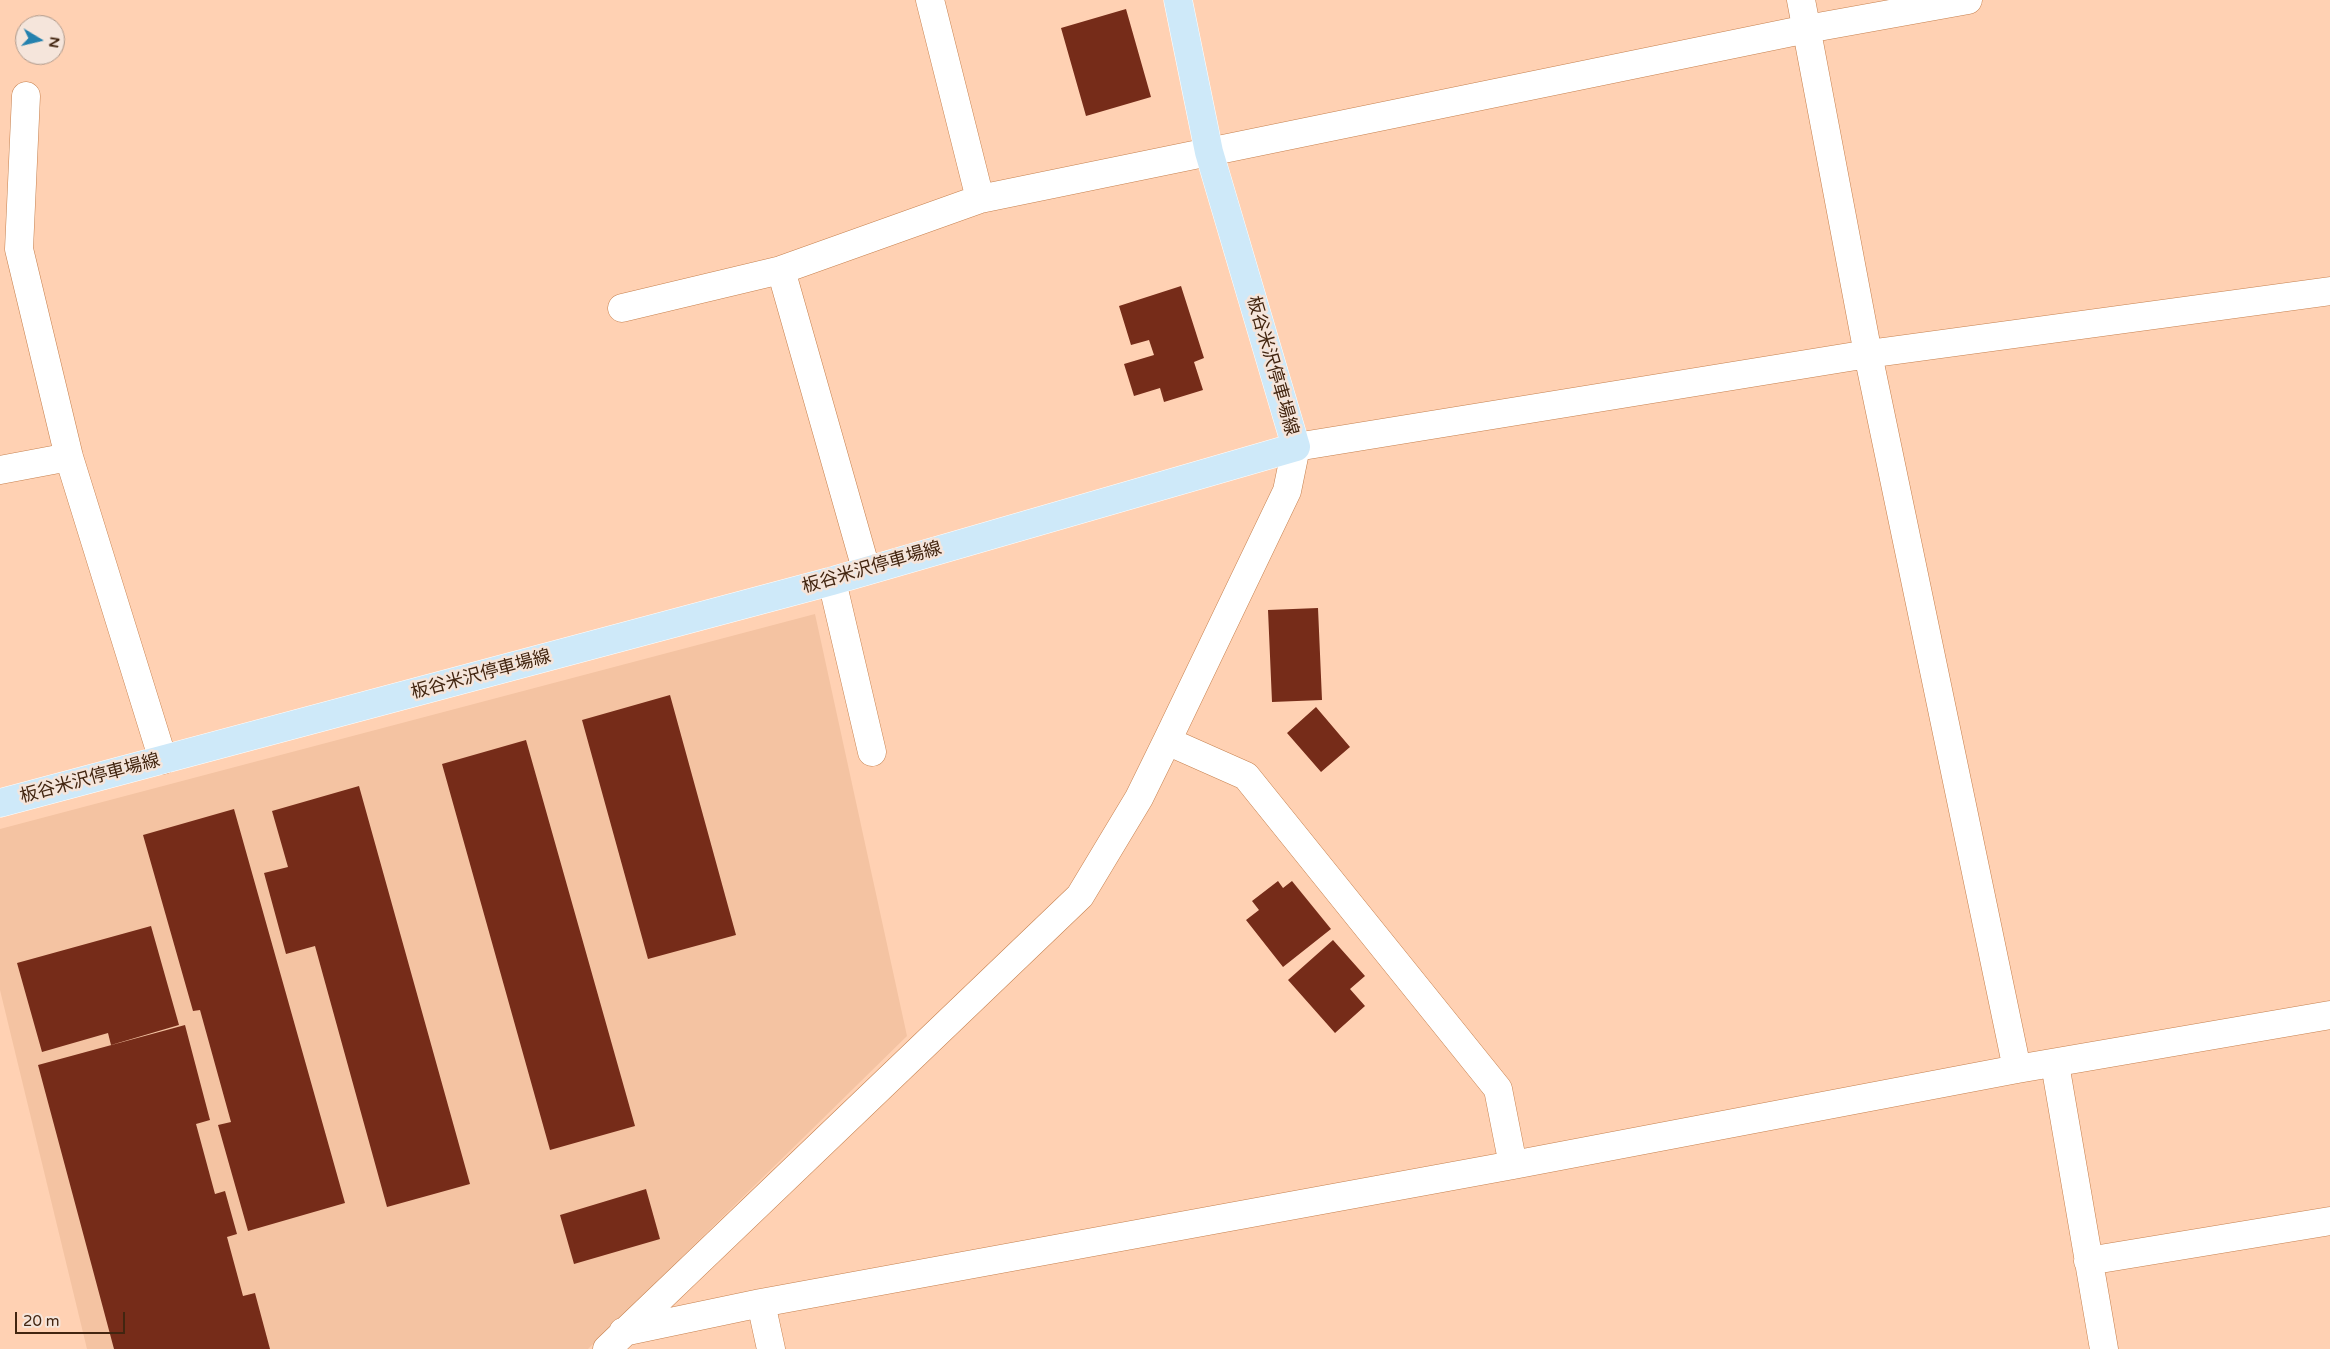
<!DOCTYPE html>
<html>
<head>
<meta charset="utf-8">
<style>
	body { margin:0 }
	#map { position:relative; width:2330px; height:1349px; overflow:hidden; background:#ffd1b3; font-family:"Varela Round",sans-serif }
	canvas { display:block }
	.north { position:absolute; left:15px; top:15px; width:50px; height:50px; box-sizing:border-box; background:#f5e5db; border:1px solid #ad988a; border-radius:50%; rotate:99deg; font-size:14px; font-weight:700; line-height:20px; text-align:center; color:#422510 }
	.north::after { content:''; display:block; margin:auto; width:18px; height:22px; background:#2481ae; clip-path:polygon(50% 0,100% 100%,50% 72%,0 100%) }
	.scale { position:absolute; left:15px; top:1312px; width:110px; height:22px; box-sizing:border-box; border:2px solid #422510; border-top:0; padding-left:6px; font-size:15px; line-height:18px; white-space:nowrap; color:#422510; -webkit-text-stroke:4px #f5e5db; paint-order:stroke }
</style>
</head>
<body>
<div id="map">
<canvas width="2330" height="1349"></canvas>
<div class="north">N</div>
<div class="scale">20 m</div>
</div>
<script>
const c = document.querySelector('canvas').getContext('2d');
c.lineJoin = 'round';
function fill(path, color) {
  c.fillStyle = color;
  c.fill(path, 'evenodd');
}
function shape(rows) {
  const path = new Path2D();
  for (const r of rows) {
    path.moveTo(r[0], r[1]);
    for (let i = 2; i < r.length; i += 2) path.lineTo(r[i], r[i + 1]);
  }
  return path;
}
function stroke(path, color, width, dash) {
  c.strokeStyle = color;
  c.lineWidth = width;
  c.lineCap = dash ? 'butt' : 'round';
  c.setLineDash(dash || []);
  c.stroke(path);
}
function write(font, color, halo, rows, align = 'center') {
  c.font = font + ' "Varela Round","Noto Sans JP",sans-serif';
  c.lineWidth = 5;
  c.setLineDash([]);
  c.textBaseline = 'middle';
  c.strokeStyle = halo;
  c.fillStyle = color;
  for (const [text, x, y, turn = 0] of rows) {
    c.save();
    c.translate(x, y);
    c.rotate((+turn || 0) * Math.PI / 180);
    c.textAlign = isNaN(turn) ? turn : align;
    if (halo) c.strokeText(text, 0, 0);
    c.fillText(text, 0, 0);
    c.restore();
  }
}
fill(shape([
	[815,614,907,1036,588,1349,87,1349,0,990,0,829]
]), '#f4c3a2');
fill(shape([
	[1126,9,1151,97,1086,116,1061,28],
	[1181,286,1204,358,1194,362,1203,390,1164,402,1160,388,1134,396,1124,364,1154,355,1149,340,1131,345,1119,306],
	[1318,608,1322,700,1272,702,1268,610],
	[670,695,736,935,648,959,582,720],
	[1316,707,1350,747,1321,772,1287,733],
	[526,740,635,1126,550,1150,442,764],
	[359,786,470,1184,387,1207,315,946,286,954,264,873,288,867,272,811],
	[234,809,345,1203,248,1231,218,1125,231,1122,200,1010,193,1011,143,835],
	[1278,881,1283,888,1292,881,1331,929,1283,967,1246,920,1259,910,1252,901],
	[151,926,179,1025,111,1045,108,1033,42,1052,17,963],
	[1333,940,1365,976,1350,989,1365,1006,1335,1033,1288,980],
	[185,1025,210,1120,196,1124,215,1194,225,1191,237,1234,227,1237,243,1296,255,1293,270,1349,114,1349,38,1065],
	[646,1189,660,1239,574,1264,560,1215]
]), '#762c19');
const minor = shape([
	[930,0,980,199],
	[1801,0,1868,354,2017,1069],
	[26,96,19,249,69,457,163,760],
	[781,270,866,569],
	[622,308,781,270,980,199,1807,29,1968,0],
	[0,470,69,457],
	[832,581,872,752],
	[1167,741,1246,776,1498,1089,1513,1165],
	[2055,1064,2104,1349],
	[2088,1261,2330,1221],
	[761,1303,771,1349],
	[623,1332,761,1303,1513,1165,2017,1069,2330,1015],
	[607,1349,1080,896,1139,798,1167,741,1287,491,1296,447,1868,354,2330,291]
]);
const major = shape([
	[0,803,832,581,1296,447,1209,152,1178,0]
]);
stroke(minor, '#c6804e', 29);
stroke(major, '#fff', 29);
stroke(minor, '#fff', 28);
stroke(major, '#cee9f9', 28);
write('18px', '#422510', '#f5e5db', [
	["板谷米沢停車場線",1272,366,74],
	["板谷米沢停車場線",872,568,-16],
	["板谷米沢停車場線",481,675,-15],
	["板谷米沢停車場線",90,779,-15]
]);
</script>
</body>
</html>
